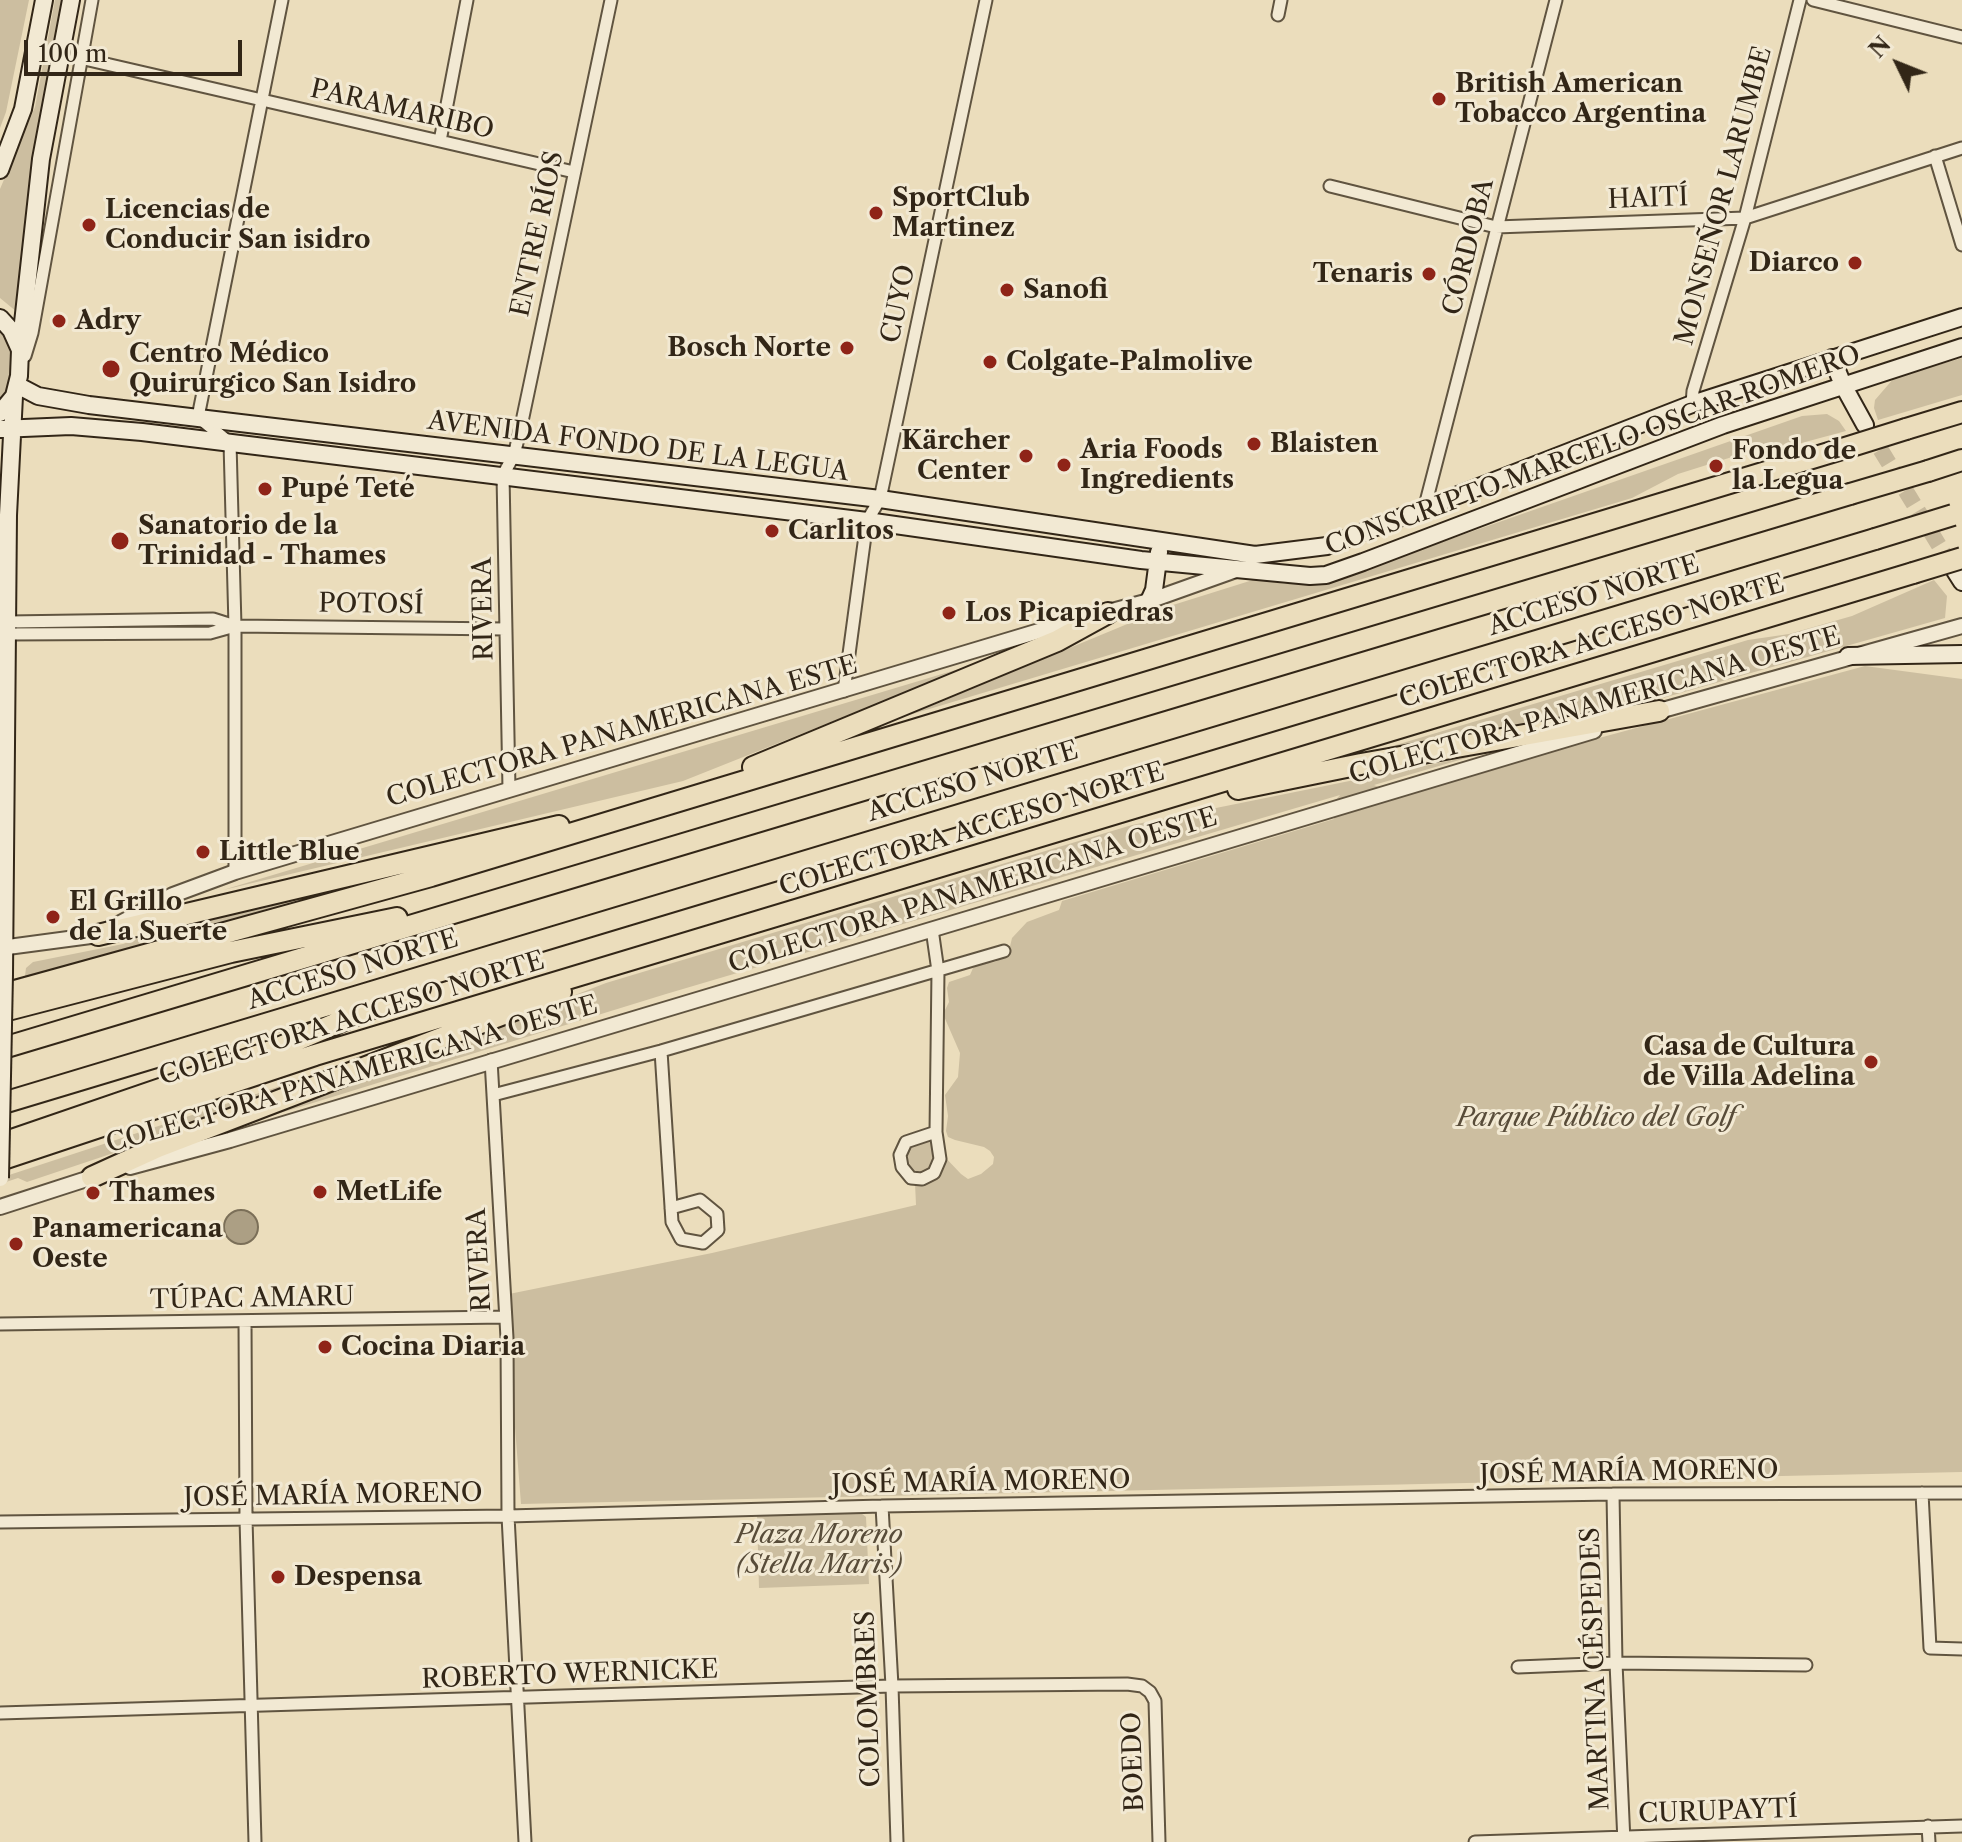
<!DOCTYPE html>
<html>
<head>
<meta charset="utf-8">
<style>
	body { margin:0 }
	#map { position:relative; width:1962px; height:1842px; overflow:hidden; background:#ebddbc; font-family:"Libre Caslon Text",serif }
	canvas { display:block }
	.north { position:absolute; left:1858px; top:24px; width:80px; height:80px; -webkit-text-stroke:6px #f2e9d3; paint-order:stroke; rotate:313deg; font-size:22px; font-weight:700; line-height:32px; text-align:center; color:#322617 }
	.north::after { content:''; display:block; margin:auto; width:28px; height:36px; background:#322617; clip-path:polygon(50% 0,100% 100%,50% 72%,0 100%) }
	.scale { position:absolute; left:24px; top:40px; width:218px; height:36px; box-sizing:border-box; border:4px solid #322617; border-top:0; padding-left:10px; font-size:24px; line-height:28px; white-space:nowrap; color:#322617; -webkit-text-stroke:6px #f2e9d3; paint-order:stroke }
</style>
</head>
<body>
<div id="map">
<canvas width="1962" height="1842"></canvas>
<div class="north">N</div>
<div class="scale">100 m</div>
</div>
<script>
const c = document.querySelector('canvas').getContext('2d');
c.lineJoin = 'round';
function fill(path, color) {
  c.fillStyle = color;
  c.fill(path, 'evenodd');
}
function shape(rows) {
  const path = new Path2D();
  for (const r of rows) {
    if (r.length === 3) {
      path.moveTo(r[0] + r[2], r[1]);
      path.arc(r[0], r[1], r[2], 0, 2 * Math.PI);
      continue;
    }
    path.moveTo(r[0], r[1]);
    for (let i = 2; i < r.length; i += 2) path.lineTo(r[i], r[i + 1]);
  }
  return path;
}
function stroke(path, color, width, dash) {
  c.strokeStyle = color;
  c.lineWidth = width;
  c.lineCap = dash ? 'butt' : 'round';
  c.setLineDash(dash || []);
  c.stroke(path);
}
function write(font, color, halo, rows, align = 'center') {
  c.font = font + ' "Libre Caslon Text",serif';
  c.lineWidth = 6;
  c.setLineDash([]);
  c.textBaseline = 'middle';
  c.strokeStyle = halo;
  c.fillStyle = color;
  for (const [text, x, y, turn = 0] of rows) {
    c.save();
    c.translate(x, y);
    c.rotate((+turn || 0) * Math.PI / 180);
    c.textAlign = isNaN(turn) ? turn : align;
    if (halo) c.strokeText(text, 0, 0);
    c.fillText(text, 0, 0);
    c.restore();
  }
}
fill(shape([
	[0,0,29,0,6,112,0,128],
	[55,0,63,0,30,177,17,312,0,298,0,189,35,107],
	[0,327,12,347,15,365,10,383,0,400],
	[1962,358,1962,395,1878,420,1874,408,1875,400,1894,378],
	[1827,414,1839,421,1846,431,1783,448,1767,446,1678,474,1632,498,906,716,1173,605,1256,579,1286,584,1322,584,1802,416],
	[1934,580,1947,596,1945,618,1617,711,1359,756,1748,640,1789,634,1852,616],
	[982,662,683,781,223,890],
	[1865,666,1962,679,1962,1472,521,1504,512,1389,502,1380,501,1373,504,1295,712,1253,916,1205,915,1183,895,1163,896,1152,917,1132,923,1134,961,1174,968,1179,981,1174,993,1164,994,1157,990,1151,984,1147,955,1140,948,1137,946,1131,948,1116,945,1095,958,1077,960,1053,943,1014,949,1002,947,988,949,982,970,975,973,968,980,964,995,962,1008,955,1012,938,1027,922,1059,910,1062,901,1334,819,1334,802,1340,795,666,994,235,1127,606,983,1132,825,1473,756,1374,785,1383,789,1451,774,1460,780,1588,741],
	[409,874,24,984,26,968,33,962,123,944,186,921],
	[439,1034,200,1124,27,1182,18,1178,0,1184,0,1178],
	[860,1512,866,1517,869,1584,759,1588,757,1514]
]), '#ccbea0');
const water = shape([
	[241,1227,17]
]);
fill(water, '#ac9f84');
stroke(water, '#7b6f58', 2);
stroke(shape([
	[1868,429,1954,570]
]), '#c6b89b', 16, [16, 8]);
const minor = shape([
	[1813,0,1962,37],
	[1278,15,1281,0],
	[80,58,574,172],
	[440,141,467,0],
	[1935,156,1962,245],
	[1330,186,1496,227,1745,218,1962,148],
	[25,356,32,333,92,0],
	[1692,404,1693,391,1745,218,1800,0],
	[1425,506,1556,0],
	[8,622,213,619,235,626,506,629],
	[8,634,210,633,235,626],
	[844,691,867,521,880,499,986,0],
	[509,789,503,475,514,455,520,431,611,0],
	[235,872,235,626,230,443,198,417,282,0],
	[932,929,938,971,936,1132,940,1159,934,1173,922,1179,911,1178,902,1167,900,1155,906,1142,936,1132],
	[661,1051,672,1222,681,1239,703,1243,718,1230,717,1214,700,1200,671,1208],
	[491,1060,507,1338,508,1516,525,1842],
	[493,1095,661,1051,1004,951],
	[245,1321,246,1519,255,1842],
	[0,1324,505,1317],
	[1922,1493,1930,1648,1962,1649],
	[1613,1494,1616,1663,1624,1842],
	[882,1506,892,1686,897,1842],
	[0,1522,508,1516,882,1506,1613,1494,1962,1493],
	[1518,1667,1616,1663,1806,1665],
	[0,1713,892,1686,1127,1684,1142,1686,1150,1692,1155,1701,1159,1842],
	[1928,1826,1929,1842],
	[1475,1842,1962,1826]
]);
const tertiary = shape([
	[1652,713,1962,626],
	[0,948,98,935,173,895,235,872,1049,628,1149,601,1236,570],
	[130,1167,230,1140,1594,731],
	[0,1207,99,1175]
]);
const secondary = shape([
	[0,170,23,109,44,0],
	[0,318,11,330,20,350,19,376,14,396,0,413],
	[20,350,41,159,71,0],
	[1832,358,1843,385,1865,425],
	[17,385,38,396,89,405,880,499,1255,555,1327,546,1692,404,1962,317],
	[0,429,71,426,142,432,867,521,1141,560,1310,576,1326,575,1363,562,1723,425,1962,347],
	[1955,571,1962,582],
	[1149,601,1154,590,1159,552],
	[1848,656,1962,654],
	[4,974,8,515,14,396]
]);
const motorway = shape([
	[1906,429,1962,412],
	[1928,471,1962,460],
	[753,767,1057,641,1108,613],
	[1238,789,1361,764,1659,711],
	[98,935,559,826],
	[0,995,431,876,1842,449],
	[0,1012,231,952,397,918],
	[0,1049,1850,494],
	[0,1104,1875,539],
	[0,1144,271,1051,420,988],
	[0,1160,315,1055,1913,573],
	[92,1177,158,1147,561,992]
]);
stroke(minor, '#605440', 15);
stroke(tertiary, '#605440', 18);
stroke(secondary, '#322617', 20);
stroke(motorway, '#322617', 24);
stroke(minor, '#f2e9d3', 11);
stroke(tertiary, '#f2e9d3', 14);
stroke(secondary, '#f2e9d3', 16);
stroke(motorway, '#ebddbc', 20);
const secondaryBridge = shape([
	[0,1178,4,974]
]);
const motorwayBridge = shape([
	[1842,449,1906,429],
	[1850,494,1928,471],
	[1875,539,1953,515],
	[1913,573,1962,558]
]);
stroke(secondaryBridge, '#322617', 20, []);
stroke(motorwayBridge, '#322617', 24, []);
stroke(secondaryBridge, '#f2e9d3', 16);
stroke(motorwayBridge, '#ebddbc', 20);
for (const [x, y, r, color] of [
	[1439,99,8,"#8f2418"],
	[876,213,8,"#8f2418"],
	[89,225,8,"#8f2418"],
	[1855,263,8,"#8f2418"],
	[1429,274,8,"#8f2418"],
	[1007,290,8,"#8f2418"],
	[59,321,8,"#8f2418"],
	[847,348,8,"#8f2418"],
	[990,362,8,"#8f2418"],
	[111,369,10,"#8f2418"],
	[1254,444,8,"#8f2418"],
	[1026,456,8,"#8f2418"],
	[1064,465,8,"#8f2418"],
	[1716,466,8,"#8f2418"],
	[265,489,8,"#8f2418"],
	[772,531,8,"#8f2418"],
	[120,541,10,"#8f2418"],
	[949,613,8,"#8f2418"],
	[203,852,8,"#8f2418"],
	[53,917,8,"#8f2418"],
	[1871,1062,8,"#8f2418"],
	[320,1192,8,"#8f2418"],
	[93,1193,8,"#8f2418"],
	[16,1244,8,"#8f2418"],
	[325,1347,8,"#8f2418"],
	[278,1577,8,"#8f2418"]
]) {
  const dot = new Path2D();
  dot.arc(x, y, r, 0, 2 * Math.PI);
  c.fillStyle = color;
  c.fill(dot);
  stroke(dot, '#f2e9d3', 3);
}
write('bold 26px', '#322617', '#f2e9d3', [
	["British American",1455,84],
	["Tobacco Argentina",1455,114],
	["SportClub",892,198],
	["Martinez",892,228],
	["Licencias de",105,210],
	["Conducir San isidro",105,240],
	["Diarco",1839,263,"right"],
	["Tenaris",1413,274,"right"],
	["Sanofi",1023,290],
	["Adry",75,321],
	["Bosch Norte",831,348,"right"],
	["Centro Médico",129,354],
	["Quirurgico San Isidro",129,384],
	["Colgate-Palmolive",1006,362],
	["Kärcher",1010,441,"right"],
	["Center",1010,471,"right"],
	["Blaisten",1270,444],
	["Aria Foods",1080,450],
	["Ingredients",1080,480],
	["Fondo de",1732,451],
	["la Legua",1732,481],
	["Pupé Teté",281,489],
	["Sanatorio de la",138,526],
	["Trinidad - Thames",138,556],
	["Carlitos",788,531],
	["Los Picapiedras",965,613],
	["Little Blue",219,852],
	["El Grillo",69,902],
	["de la Suerte",69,932],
	["Casa de Cultura",1855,1047,"right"],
	["de Villa Adelina",1855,1077,"right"],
	["MetLife",336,1192],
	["Thames",109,1193],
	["Panamericana",32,1229],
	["Oeste",32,1259],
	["Cocina Diaria",341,1347],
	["Despensa",294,1577]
], 'left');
write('26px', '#322617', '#f2e9d3', [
	["PARAMARIBO",402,110,13],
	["MONSEÑOR LARUMBE",1724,196,-75],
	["HAITÍ",1648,199,-2],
	["ENTRE RÍOS",538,234,-78],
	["CÓRDOBA",1469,247,-76],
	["CUYO",899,304,-78],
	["AVENIDA FONDO DE LA LEGUA",638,447,7],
	["CONSCRIPTO MARCELO OSCAR ROMERO",1593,451,-20],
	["ACCESO NORTE",1594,596,-17],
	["POTOSÍ",371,605,1],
	["RIVERA",484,609,-91],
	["COLECTORA ACCESO NORTE",1592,642,-17],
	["COLECTORA PANAMERICANA OESTE",1595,706,-16],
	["COLECTORA PANAMERICANA ESTE",622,732,-16],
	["ACCESO NORTE",973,782,-17],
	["COLECTORA ACCESO NORTE",972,830,-17],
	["COLECTORA PANAMERICANA OESTE",973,891,-17],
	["ACCESO NORTE",353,970,-17],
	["COLECTORA ACCESO NORTE",352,1019,-17],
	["COLECTORA PANAMERICANA OESTE",352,1075,-16],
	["RIVERA",480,1260,-93],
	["TÚPAC AMARU",252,1299,-1],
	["JOSÉ MARÍA MORENO",1629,1473,-1],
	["JOSÉ MARÍA MORENO",981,1483,-1],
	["JOSÉ MARÍA MORENO",333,1496,-1],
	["MARTINA CÉSPEDES",1596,1669,-92],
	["ROBERTO WERNICKE",570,1675,-2],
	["COLOMBRES",869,1699,-92],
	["BOEDO",1134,1762,-92],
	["CURUPAYTÍ",1718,1812,-2]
]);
write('italic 26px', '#584c39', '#f2e9d3', [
	["Parque Público del Golf",1596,1118],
	["Plaza Moreno",819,1535],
	["(Stella Maris)",819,1565]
]);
</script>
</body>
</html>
